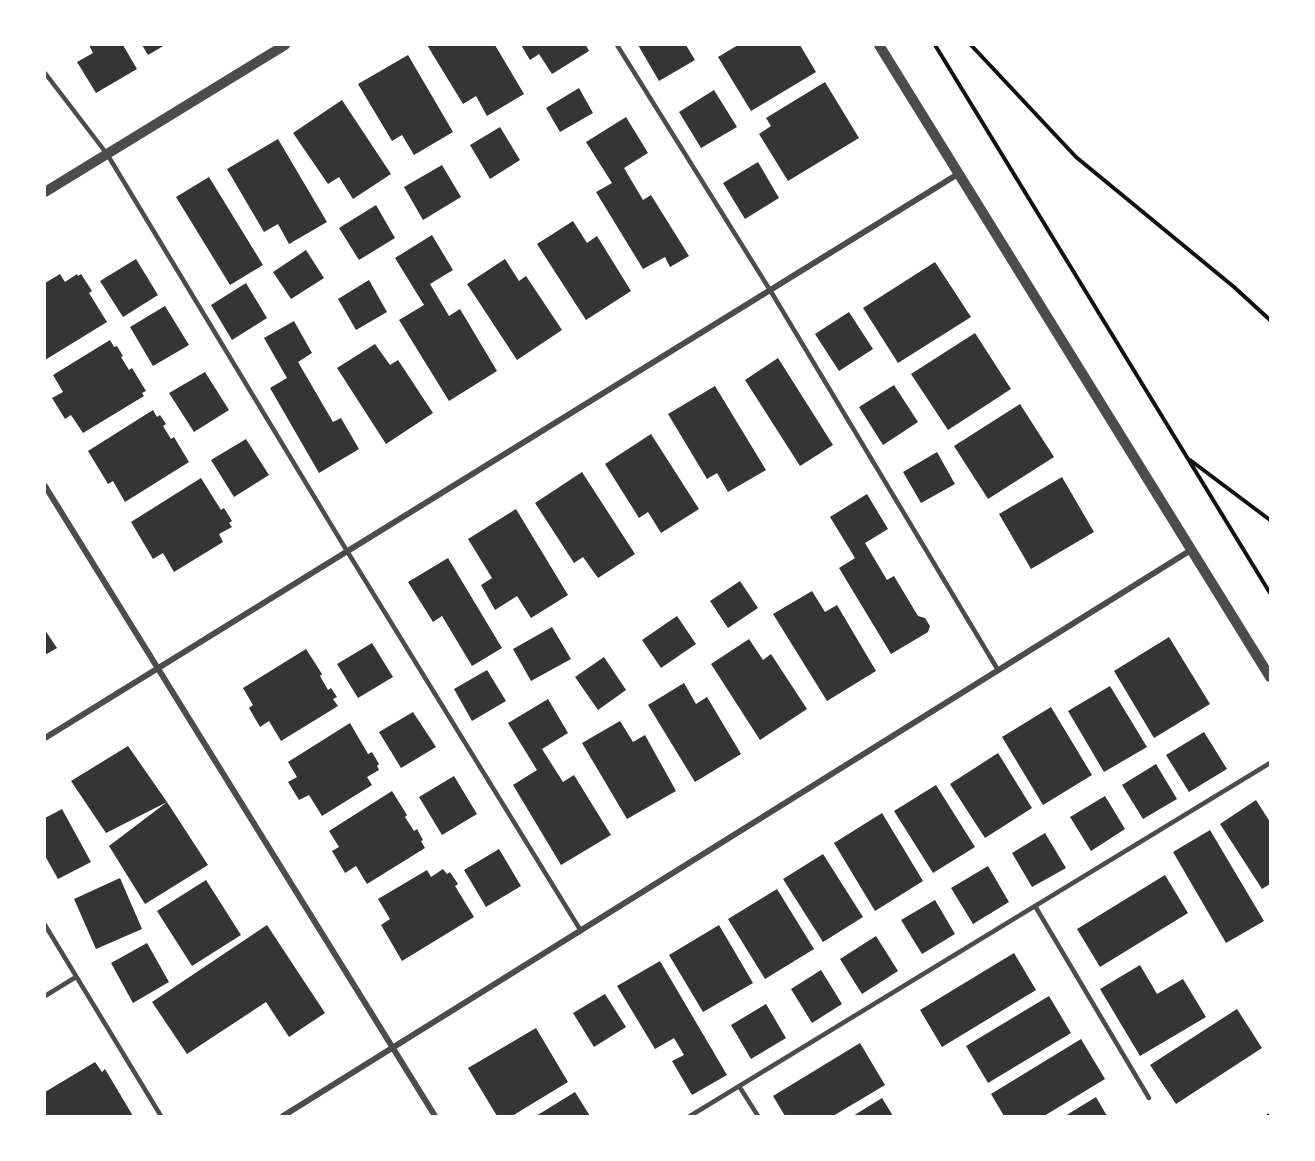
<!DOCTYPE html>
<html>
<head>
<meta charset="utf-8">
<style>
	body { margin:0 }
	#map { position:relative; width:1315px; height:1161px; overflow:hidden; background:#fff; font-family:"Noto Sans",sans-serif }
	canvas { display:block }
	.frame { position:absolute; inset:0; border:46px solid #fff; pointer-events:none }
</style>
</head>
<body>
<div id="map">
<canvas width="1315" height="1161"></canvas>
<div class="frame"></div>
</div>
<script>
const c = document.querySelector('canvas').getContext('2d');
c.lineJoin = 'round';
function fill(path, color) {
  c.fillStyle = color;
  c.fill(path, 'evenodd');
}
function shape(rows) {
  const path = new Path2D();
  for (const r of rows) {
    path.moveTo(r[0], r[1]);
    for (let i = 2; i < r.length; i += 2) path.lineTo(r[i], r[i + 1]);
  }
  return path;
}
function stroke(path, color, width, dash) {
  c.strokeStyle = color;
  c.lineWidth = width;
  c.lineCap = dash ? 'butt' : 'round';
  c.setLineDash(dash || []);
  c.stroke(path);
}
fill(shape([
	[89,45,123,45,137,69,96,93,77,62,93,53],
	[142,45,165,45,148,55],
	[427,45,495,45,524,94,487,116,476,96,463,104],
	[521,45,586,45,589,51,552,74,539,54,530,60],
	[638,45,686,45,695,60,659,81],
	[738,45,800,45,816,72,751,111,718,57],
	[408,55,453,132,414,155,402,135,392,141,358,84],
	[825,82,859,138,788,181,759,134,771,126,766,118],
	[579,88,593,113,560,132,546,108],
	[714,90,737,127,701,148,679,112],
	[342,100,391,174,353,199,339,177,328,184,293,133],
	[626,117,648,153,624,168,643,200,651,195,689,256,670,267,665,257,643,269,596,192,612,183,586,142],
	[500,127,520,160,490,179,470,145],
	[278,139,327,222,289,244,278,224,264,232,227,169],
	[758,162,779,198,745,219,723,183],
	[442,165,461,197,423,220,404,187],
	[209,177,263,265,230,285,176,197],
	[376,205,395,238,359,260,339,228],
	[573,221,587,243,597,236,631,291,586,320,537,244],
	[432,235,453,270,430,284,449,316,460,309,497,371,449,401,399,320,424,305,395,258],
	[306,250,324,278,291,299,273,272],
	[136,259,158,295,123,317,100,281],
	[505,259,519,281,526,276,562,330,517,360,467,284],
	[935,262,971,317,898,363,863,308],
	[60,274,65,282,77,274,78,276,81,274,92,291,89,293,107,322,45,360,45,283],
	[369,280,387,312,356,330,338,299],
	[246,283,267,318,232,340,211,305],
	[165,306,189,345,153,366,130,327],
	[849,312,873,349,839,371,815,334],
	[294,321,312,353,298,362,333,422,341,418,359,449,319,473,270,388,287,378,264,338],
	[975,333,1011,389,948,430,911,374],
	[110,340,114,347,117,346,123,356,121,357,129,370,132,368,146,391,142,393,144,396,83,433,71,415,65,419,52,398,63,392,53,375],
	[375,344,390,365,398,360,433,413,386,444,337,368],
	[778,358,833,445,800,466,745,380],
	[205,372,229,410,194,432,169,393],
	[894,385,918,422,883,445,859,407],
	[715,386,766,470,728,492,717,473,707,479,668,414],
	[1020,404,1054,457,988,499,954,446],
	[153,410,157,417,160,415,166,424,163,426,171,439,174,437,189,462,125,502,113,481,108,484,88,451],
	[651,434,699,509,661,533,648,512,639,518,605,464],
	[246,439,269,475,234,497,211,460],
	[937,452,955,484,921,503,903,472],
	[582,472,635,554,598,578,583,557,574,563,535,503],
	[1062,477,1094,532,1031,569,999,514],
	[201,478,221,510,224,508,232,521,229,523,232,527,219,534,223,542,174,572,163,553,153,559,131,522],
	[867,494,888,529,865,543,887,580,894,576,918,616,925,618,930,626,928,632,891,654,839,568,855,558,830,517],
	[516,509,568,595,531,618,517,596,495,610,481,585,492,578,468,539],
	[448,558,502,648,472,666,442,616,433,622,408,582],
	[740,581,758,608,728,628,710,601],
	[812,591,825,612,837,605,876,671,827,701,773,614],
	[677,616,696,644,661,668,642,640],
	[552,627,571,659,531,681,513,649],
	[45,630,57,648,45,655],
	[1169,637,1210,704,1154,738,1114,671],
	[749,639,763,660,771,654,807,709,760,740,711,664],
	[372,643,393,677,358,698,337,664],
	[306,649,322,674,320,676,328,690,331,688,337,697,333,699,338,706,281,741,269,721,260,727,249,708,253,705,243,688],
	[604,657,626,690,598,710,575,677],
	[487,670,506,701,472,721,454,689],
	[684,683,696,704,707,697,741,754,695,782,648,705],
	[1110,686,1147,747,1104,772,1068,711],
	[548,699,568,733,542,749,563,782,574,775,611,835,561,865,513,785,537,770,508,723],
	[1051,707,1092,775,1043,805,1002,737],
	[413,712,436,747,401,768,379,732],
	[620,721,633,742,645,735,676,791,627,819,582,743],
	[350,723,368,754,372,752,379,764,377,766,379,770,367,777,372,785,322,816,309,795,299,800,288,782,297,777,288,762],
	[1204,732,1227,769,1189,792,1166,755],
	[128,746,167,802,208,865,145,904,109,846,167,802,106,833,71,781],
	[998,753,1032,808,985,838,950,784],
	[1156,764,1177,799,1143,819,1122,785],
	[454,776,477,814,442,835,419,797],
	[936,785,975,847,933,873,894,811],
	[392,791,407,815,405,817,414,831,417,829,423,840,421,841,425,848,367,884,356,866,345,873,332,851,339,847,329,831],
	[1105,796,1125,829,1091,851,1070,817],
	[1256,800,1270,822,1270,884,1262,889,1220,824],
	[62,809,91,862,58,879,45,856,45,818],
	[882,813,923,881,875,911,834,843],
	[1210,830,1264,921,1226,943,1173,852],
	[1045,833,1066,868,1032,887,1012,853],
	[499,849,521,886,486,907,464,870],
	[823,854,863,917,823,942,783,879],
	[988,866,1009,902,973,924,951,888],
	[443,869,447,874,450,872,458,884,455,886,474,917,402,961,381,925,390,919,378,899,427,870,431,877],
	[1165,875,1188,913,1100,967,1077,929],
	[120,878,142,929,96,949,74,899],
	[206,880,241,935,192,966,157,911],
	[777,889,814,949,765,979,728,919],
	[935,900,955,934,922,954,901,920],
	[267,925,325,1013,289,1037,266,1002,187,1054,152,1002],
	[719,925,753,983,703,1012,669,955],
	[876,936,898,971,862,994,840,959],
	[147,943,169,982,133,1003,111,963],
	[1014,953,1036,990,942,1047,920,1010],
	[660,961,727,1075,692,1095,672,1061,684,1055,674,1038,655,1049,617,986],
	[1140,965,1157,994,1183,979,1206,1017,1140,1056,1100,989],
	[821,970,842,1004,812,1023,791,989],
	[605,994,626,1027,594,1047,573,1013],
	[1049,996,1071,1033,988,1083,966,1046],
	[766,1004,786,1038,751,1059,731,1025],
	[1237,1009,1262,1048,1176,1104,1150,1065],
	[536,1028,568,1082,512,1116,497,1116,468,1068],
	[1081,1039,1105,1079,1044,1116,1004,1116,991,1094],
	[860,1043,885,1085,833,1116,785,1116,773,1096],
	[95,1062,102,1072,105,1069,133,1116,45,1116,45,1092],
	[575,1092,590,1116,536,1116],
	[1096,1097,1107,1116,1065,1116],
	[882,1098,893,1116,853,1116]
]), '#353535');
stroke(shape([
	[935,45,1270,593],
	[971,45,1076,157,1234,287,1270,320],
	[1190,460,1270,520],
	[1268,1116,1270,1115]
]), '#111', 4);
stroke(shape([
	[617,45,770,290,998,670],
	[45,73,107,154,347,551,581,931],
	[1035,906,1149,1098],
	[45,925,161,1116],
	[45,996,76,977],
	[739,1086,758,1116],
	[690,1116,1270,763]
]), '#4c4c4c', 4.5);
stroke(shape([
	[45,486,435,1116],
	[45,738,958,174],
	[283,1116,1191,550]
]), '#4c4c4c', 6);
stroke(shape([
	[879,45,1270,677],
	[45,192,285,45]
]), '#4c4c4c', 10);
</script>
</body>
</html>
